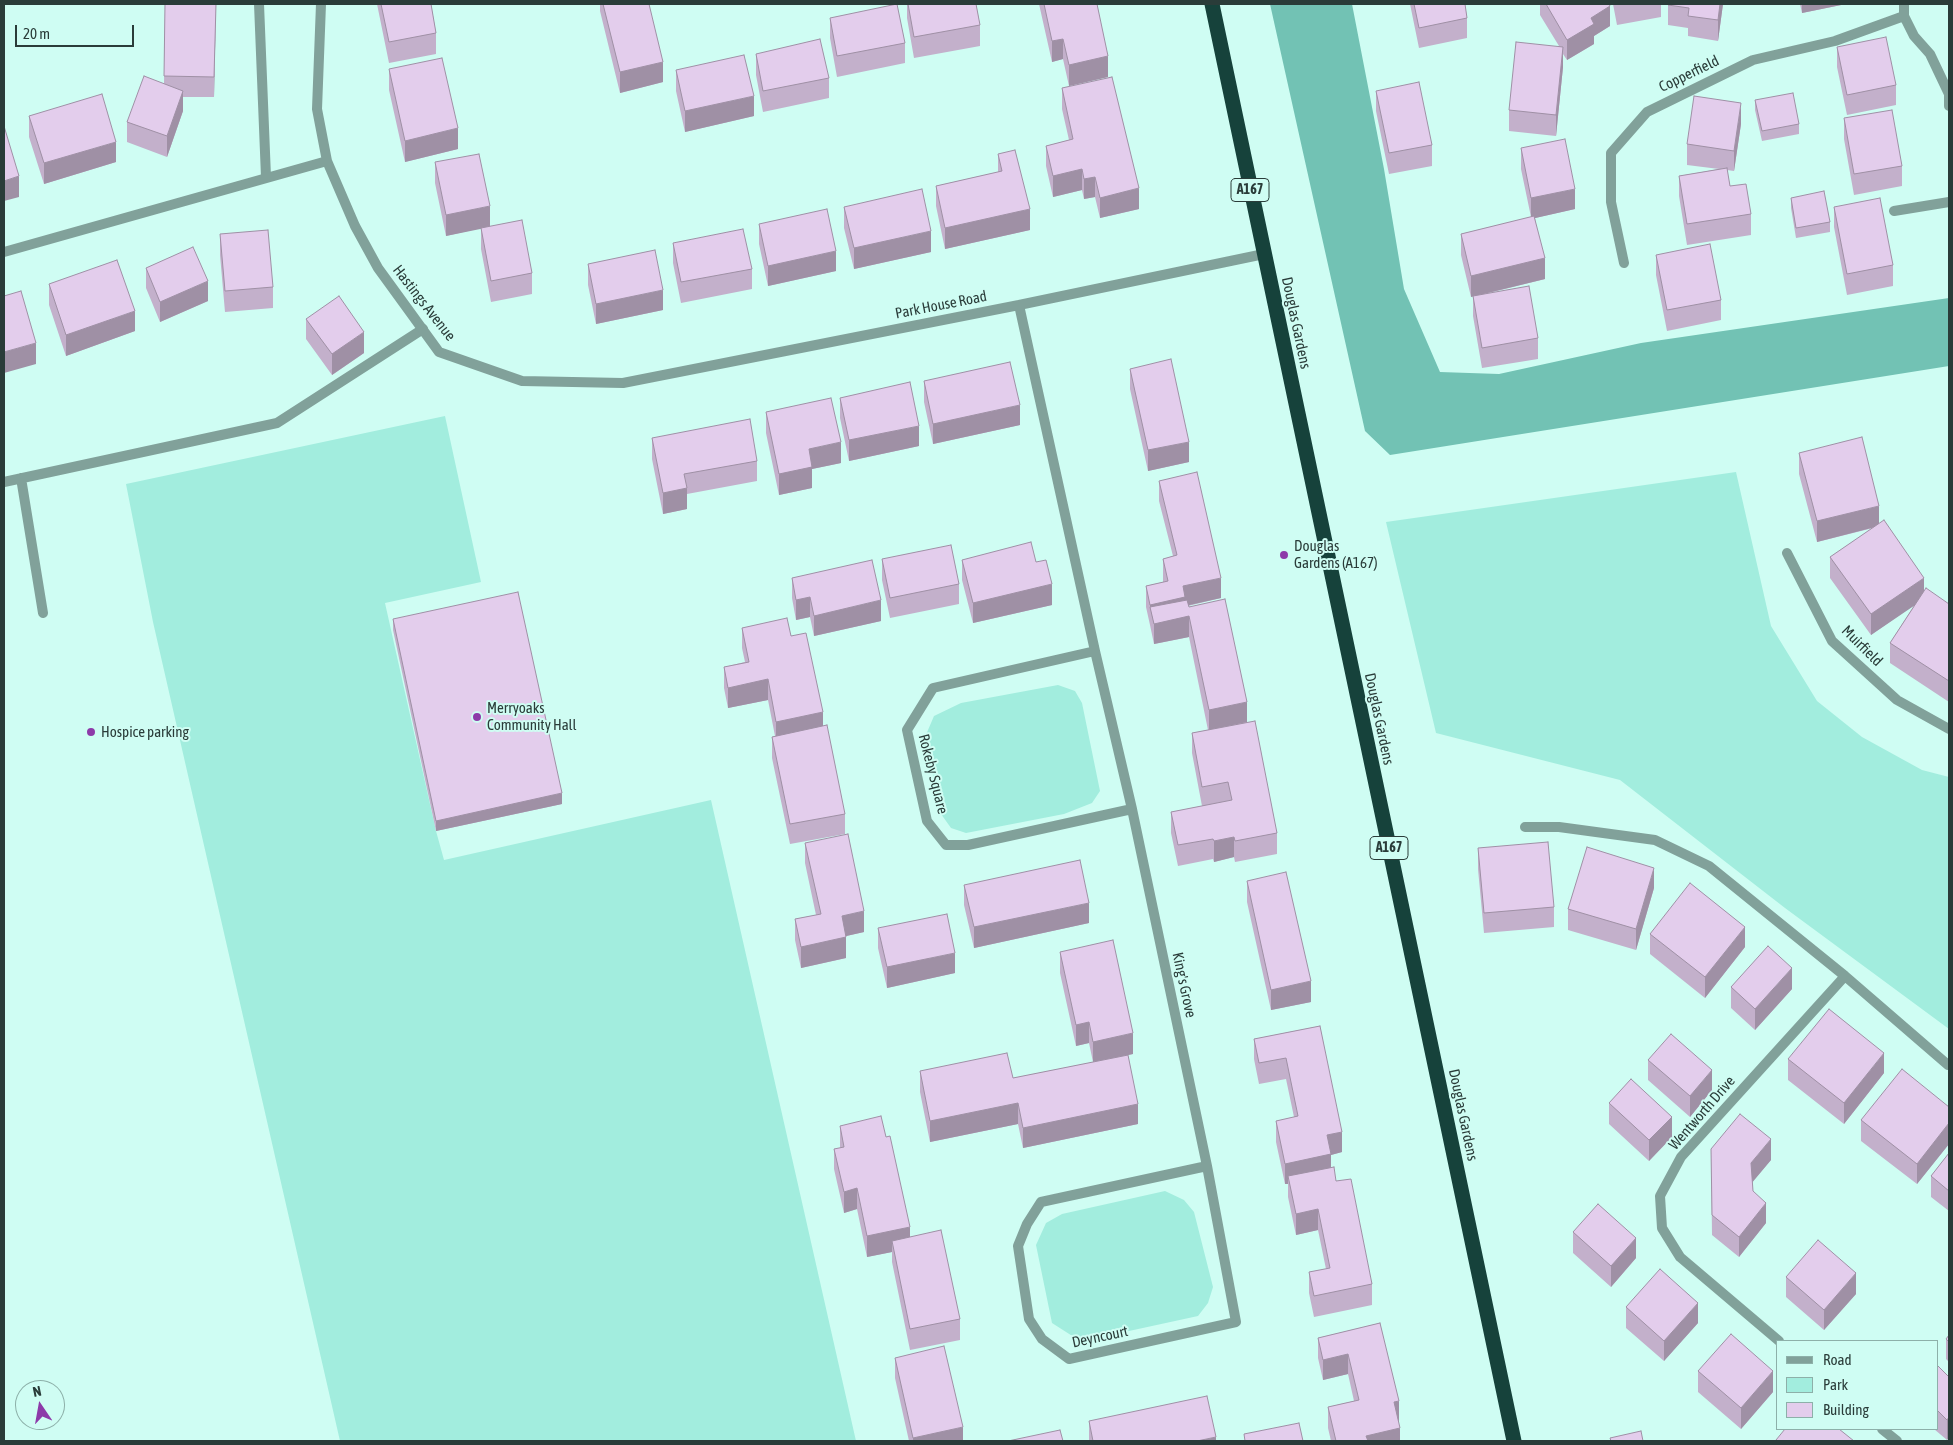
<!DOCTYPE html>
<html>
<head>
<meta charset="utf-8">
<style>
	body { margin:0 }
	#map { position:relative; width:1953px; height:1445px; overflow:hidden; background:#cffdf3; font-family:"Asap Condensed",sans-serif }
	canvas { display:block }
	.frame { position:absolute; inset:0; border:5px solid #2a3c39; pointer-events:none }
	.legend { position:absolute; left:1776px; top:1340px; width:162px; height:90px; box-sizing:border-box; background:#cffdf3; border:1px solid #8db0a9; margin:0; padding:6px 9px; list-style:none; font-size:15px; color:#2a3c39 }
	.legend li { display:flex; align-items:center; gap:10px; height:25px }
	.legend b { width:25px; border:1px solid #8db0a9 }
	.north { position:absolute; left:15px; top:1380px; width:50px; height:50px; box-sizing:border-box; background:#cffdf3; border:1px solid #8db0a9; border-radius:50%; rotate:348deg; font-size:14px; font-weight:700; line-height:20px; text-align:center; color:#2a3c39 }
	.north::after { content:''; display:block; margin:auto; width:18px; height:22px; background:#8d3aa9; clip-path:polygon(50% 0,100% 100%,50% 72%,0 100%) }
	.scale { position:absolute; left:15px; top:25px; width:119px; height:22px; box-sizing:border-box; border:2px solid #2a3c39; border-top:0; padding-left:6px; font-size:15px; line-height:18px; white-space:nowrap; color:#2a3c39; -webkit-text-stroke:4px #cffdf3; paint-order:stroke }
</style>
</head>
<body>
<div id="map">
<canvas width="1953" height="1445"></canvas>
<div class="frame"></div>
<ul class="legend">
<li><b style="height:6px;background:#81a19a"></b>Road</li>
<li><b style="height:14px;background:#a2edde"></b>Park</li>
<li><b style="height:14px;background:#e3cdec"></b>Building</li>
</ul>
<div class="north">N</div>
<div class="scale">20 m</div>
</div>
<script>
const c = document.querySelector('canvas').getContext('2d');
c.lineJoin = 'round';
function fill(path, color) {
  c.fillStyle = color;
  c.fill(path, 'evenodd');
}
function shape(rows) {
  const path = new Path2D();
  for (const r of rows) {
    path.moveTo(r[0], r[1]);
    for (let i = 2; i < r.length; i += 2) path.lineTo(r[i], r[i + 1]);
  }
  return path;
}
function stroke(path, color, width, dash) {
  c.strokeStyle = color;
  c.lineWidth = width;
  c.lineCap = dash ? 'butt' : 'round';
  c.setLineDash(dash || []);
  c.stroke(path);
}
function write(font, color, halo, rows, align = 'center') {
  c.font = font + ' "Asap Condensed",sans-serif';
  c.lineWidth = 4;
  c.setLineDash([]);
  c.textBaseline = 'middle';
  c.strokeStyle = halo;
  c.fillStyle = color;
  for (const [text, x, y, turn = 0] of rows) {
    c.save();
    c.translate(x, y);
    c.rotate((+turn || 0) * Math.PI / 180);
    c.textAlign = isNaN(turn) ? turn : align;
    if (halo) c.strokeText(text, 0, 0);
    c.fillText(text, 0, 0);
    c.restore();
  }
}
fill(shape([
	[445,416,481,582,385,603,436,831,444,860,711,800,856,1441,340,1441,153,622,126,484],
	[1736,472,1771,626,1817,701,1862,737,1922,770,1949,777,1949,1029,1785,908,1620,780,1436,733,1386,522],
	[1058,685,1075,691,1082,703,1100,791,1092,803,1064,814,966,833,951,828,941,814,925,737,934,716,961,703],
	[1165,1191,1184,1200,1194,1212,1213,1287,1208,1303,1198,1316,1106,1336,1077,1339,1052,1323,1036,1245,1046,1223,1062,1214]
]), '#a2edde');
fill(shape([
	[1270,4,1352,4,1384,169,1404,289,1440,372,1499,374,1641,343,1949,298,1949,366,1390,455,1365,431]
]), '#72c2b4');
stroke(shape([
	[21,478,43,613],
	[4,482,277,423,423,329]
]), '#81a19a', 10);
stroke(shape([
	[259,4,266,177],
	[321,4,317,109,327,161,355,226,378,268,439,352,522,381,623,383,1019,305,1264,254],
	[1904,16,1914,36,1930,54,1949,94,1949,106],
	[1894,211,1949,202],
	[4,252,327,161],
	[1624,263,1611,202,1611,153,1647,112,1753,60,1835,41,1904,16,1904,4],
	[1019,305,1095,651,1132,809,1207,1166,1236,1322,1069,1359,1042,1339,1029,1319,1018,1246,1027,1224,1041,1202,1207,1166],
	[1787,553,1832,641,1897,700,1949,729],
	[1095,651,933,688,907,730,927,821,946,845,968,845,1132,809],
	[1525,827,1559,827,1655,840,1709,866,1845,976,1681,1157,1660,1196,1662,1228,1680,1257,1779,1341],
	[1845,976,1948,1065],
	[1882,1429,1897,1441]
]), '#81a19a', 10);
stroke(shape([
	[1212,4,1514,1441]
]), '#16423b', 15);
fill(shape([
	[165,4,216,4,214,97,183,97,183,111,167,157,127,142,127,122,164,84],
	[377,4,431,4,436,33,436,54,389,63],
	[600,4,649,4,663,82,620,93,600,11],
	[907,4,976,4,980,25,980,46,914,58,907,18],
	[1039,4,1097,4,1108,77,1069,86,1063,59,1052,62],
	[1410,4,1465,4,1467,18,1467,38,1419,48],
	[1540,4,1609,4,1610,26,1594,36,1594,44,1567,60,1563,54,1563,67,1556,136,1509,131,1509,110,1559,46,1540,15],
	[1613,4,1661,4,1661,17,1617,25],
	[1668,4,1723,4,1718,41,1688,36,1688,28,1668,25],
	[1800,4,1846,4,1802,13],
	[830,18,905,43,905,63,837,77,830,38],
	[1837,47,1896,85,1896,105,1847,115,1837,67],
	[756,54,829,78,829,98,763,112,756,75],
	[389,69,458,149,405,162,389,90],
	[676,70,754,116,685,132,676,91],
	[1062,88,1139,209,1100,218,1095,197,1084,199,1082,190,1053,197,1046,166,1046,146,1069,140,1062,109],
	[1376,91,1432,145,1432,166,1389,174,1376,111],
	[1755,100,1799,124,1799,134,1762,141,1755,110],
	[29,116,116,162,44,184,29,137],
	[1844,118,1902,166,1902,186,1854,195,1844,139],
	[1741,124,1734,171,1727,170,1730,186,1751,214,1751,235,1687,245,1679,196,1679,176,1719,169,1687,165,1687,144],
	[1521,148,1575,209,1535,218,1545,279,1485,294,1538,338,1538,359,1482,368,1473,316,1473,296,1471,297,1461,255,1461,234,1531,217,1521,169],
	[998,154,1030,230,945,249,936,206,936,186,998,172],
	[435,162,490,226,532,273,532,294,491,302,481,249,481,228,446,236,435,183],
	[1791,198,1830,222,1830,232,1796,238,1791,208],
	[844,207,931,252,854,269,844,228],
	[1834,207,1893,265,1893,286,1847,295,1834,227],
	[759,224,836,271,768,286,759,244],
	[220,234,273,287,273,308,225,312,220,255],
	[673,243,752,269,752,289,681,303,673,263],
	[1656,255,1721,300,1721,320,1667,331,1656,275],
	[588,264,663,310,596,324,588,285],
	[146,268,208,301,160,322,146,288],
	[49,284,135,331,66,356,49,305],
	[306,319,364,353,332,375,306,339],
	[1130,369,1189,462,1148,471,1130,389],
	[924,381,1020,425,933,444,924,402],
	[840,398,919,446,849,461,840,418],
	[766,412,841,463,812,469,812,488,779,495,766,433],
	[652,438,757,461,757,481,687,494,687,509,663,514,652,459],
	[1799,453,1879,524,1924,592,1949,604,1949,702,1890,663,1890,643,1915,604,1871,635,1830,578,1830,557,1873,528,1817,542,1799,474],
	[1159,481,1221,598,1188,606,1247,722,1277,833,1277,854,1235,862,1234,857,1214,862,1213,859,1178,866,1171,833,1171,812,1202,806,1192,753,1192,733,1208,730,1189,637,1154,644,1150,625,1146,607,1146,586,1163,582,1163,559,1173,556,1159,501],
	[882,559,959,584,959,604,890,618,882,580],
	[962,560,1036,562,1052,605,973,623,962,580],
	[792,578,881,621,814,636,810,617,796,620,792,598],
	[393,619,562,804,436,831,393,630],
	[742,628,791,636,823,726,845,814,845,834,790,844,772,758,772,737,775,736,768,700,728,708,724,688,724,667,745,662,742,648],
	[805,843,864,932,846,936,846,958,801,968,795,940,795,919,816,915,805,863],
	[1478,848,1554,907,1554,927,1484,933,1478,869],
	[1247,881,1311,1002,1271,1010,1247,902],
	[964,885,1089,923,974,948,964,905],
	[1654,888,1636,950,1568,930,1568,909],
	[878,928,955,973,887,988,878,948],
	[1650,934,1745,947,1705,998,1650,954],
	[1060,952,1133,1054,1128,1055,1138,1124,1023,1148,1018,1124,930,1142,920,1092,920,1071,1013,1078,1093,1062,1089,1043,1076,1046,1060,973],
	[1731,987,1792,989,1755,1030,1731,1008],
	[1320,1026,1342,1152,1331,1155,1331,1168,1372,1284,1372,1305,1314,1317,1309,1293,1309,1272,1326,1269,1318,1230,1296,1235,1288,1197,1288,1184,1285,1184,1276,1142,1276,1121,1294,1117,1286,1079,1259,1084,1254,1059,1254,1039],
	[1788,1059,1884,1073,1844,1124,1788,1080],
	[1648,1060,1712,1090,1690,1117,1648,1080],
	[1609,1103,1672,1137,1649,1161,1609,1124],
	[1949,1107,1949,1144,1917,1184,1861,1141,1861,1120],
	[840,1126,910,1237,960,1319,960,1340,910,1350,892,1262,892,1252,867,1257,857,1209,844,1213,834,1169,834,1149,840,1148],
	[1711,1149,1771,1160,1752,1182,1753,1191,1766,1223,1739,1257,1712,1235],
	[1949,1153,1949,1211,1931,1197,1931,1176],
	[1573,1232,1636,1258,1611,1287,1573,1253],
	[1786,1277,1856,1294,1824,1330,1786,1297],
	[1626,1307,1698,1323,1664,1361,1626,1328],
	[1380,1323,1399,1421,1398,1422,1400,1441,1331,1441,1328,1428,1328,1407,1354,1401,1348,1374,1323,1380,1318,1358,1318,1338],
	[1949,1335,1949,1362,1946,1359,1946,1339],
	[895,1358,963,1441,909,1441,895,1378],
	[1937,1365,1949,1377,1949,1437,1947,1440,1934,1429,1937,1429],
	[1698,1371,1773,1392,1741,1429,1698,1392],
	[1089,1421,1216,1441,1089,1441]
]), '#c3b0cb');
fill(shape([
	[216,4,214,97,214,77],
	[1720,4,1723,4,1718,41,1718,20],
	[1802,4,1846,4,1802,13],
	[1610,6,1610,26,1594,36,1594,44,1567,60,1567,40,1591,18],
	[1063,39,1063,59,1052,62,1052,41],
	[1563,47,1563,67,1556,136,1556,115],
	[1108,56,1108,77,1069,86,1069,65],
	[663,62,663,82,620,93,620,72],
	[183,91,183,111,167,157,167,136],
	[754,96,754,116,685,132,685,111],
	[1741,103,1741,124,1734,171,1734,151],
	[458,128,458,149,405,162,405,141],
	[116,142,116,162,44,184,44,163],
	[1082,169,1082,190,1053,197,1053,176],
	[19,176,19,197,4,201,4,181],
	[1095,177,1095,197,1084,199,1084,179],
	[1139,188,1139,209,1100,218,1100,198],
	[1575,189,1575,209,1531,219,1531,198],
	[490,206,490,227,446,236,446,215],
	[1030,209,1030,230,945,249,945,228],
	[931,231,931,252,854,269,854,248],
	[836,251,836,271,768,286,768,266],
	[1545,258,1545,279,1471,297,1471,276],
	[208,281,208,301,160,322,160,302],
	[663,290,663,310,596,324,596,304],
	[135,311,135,331,66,356,66,335],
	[364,332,364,353,332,375,332,354],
	[36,343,36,364,4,373,4,352],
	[1020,405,1020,425,933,444,933,424],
	[919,426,919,446,849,461,849,440],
	[841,442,841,463,812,469,812,488,779,495,779,474,809,449],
	[1189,442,1189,462,1148,471,1148,450],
	[687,488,687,509,663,514,663,493],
	[1879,506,1879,526,1817,542,1817,521],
	[1221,578,1221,598,1185,606,1189,616,1189,637,1154,644,1154,624,1150,607,1150,625,1150,605,1183,586],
	[1924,578,1924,599,1871,635,1871,614],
	[1052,584,1052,605,973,623,973,603],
	[810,597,810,617,796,620,796,600],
	[881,600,881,621,814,636,814,616],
	[768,679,768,700,728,708,728,688],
	[1247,702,1247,722,1209,730,1209,710],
	[823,712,823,733,776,742,776,722],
	[562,793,562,804,436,831,436,821],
	[1234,837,1234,857,1214,862,1214,841],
	[1654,868,1654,888,1636,950,1636,929],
	[1089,903,1089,923,974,948,974,927],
	[864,911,864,932,842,937,842,916],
	[1745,927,1745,947,1705,998,1705,977],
	[846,937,846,958,801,968,801,947],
	[955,953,955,973,887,988,887,967],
	[1792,968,1792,989,1755,1030,1755,1009],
	[1311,981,1311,1002,1271,1010,1271,990],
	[1089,1022,1089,1043,1076,1046,1076,1025],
	[1133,1033,1133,1054,1093,1062,1093,1042],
	[1884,1053,1884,1073,1844,1124,1844,1103],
	[1712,1070,1712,1090,1690,1117,1690,1096],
	[1018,1103,1018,1124,930,1142,930,1121],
	[1138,1104,1138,1124,1023,1148,1023,1128],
	[1672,1117,1672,1137,1649,1161,1649,1140],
	[1949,1123,1949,1144,1917,1184,1917,1164],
	[1342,1132,1342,1152,1331,1155,1331,1175,1288,1176,1288,1184,1285,1184,1285,1164,1327,1135],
	[1771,1139,1771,1160,1751,1184,1751,1163],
	[857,1188,857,1209,844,1213,844,1192],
	[1766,1203,1766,1223,1739,1257,1739,1237],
	[1318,1209,1318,1230,1296,1235,1296,1214],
	[910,1227,910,1248,892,1241,892,1252,867,1257,867,1236],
	[1636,1238,1636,1258,1611,1287,1611,1266],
	[1856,1273,1856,1294,1824,1330,1824,1310],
	[1698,1303,1698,1323,1664,1361,1664,1341],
	[1348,1354,1348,1374,1323,1380,1323,1360],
	[1773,1371,1773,1392,1741,1429,1741,1408],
	[1399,1401,1399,1421,1394,1423,1394,1402],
	[1949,1417,1949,1437,1947,1440,1947,1420],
	[963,1427,963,1441,913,1441,913,1438],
	[1400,1428,1400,1441,1366,1441,1366,1436],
	[1216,1437,1216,1441,1197,1441]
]), '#9f90a5');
const building = shape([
	[165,4,216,4,214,77,164,76,165,4],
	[381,4,431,4,436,33,389,42,381,4],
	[603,4,649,4,663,62,620,72,603,4],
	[897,4,905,43,837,56,830,18,897,4],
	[908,4,976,4,980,25,914,37,908,4],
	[1044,4,1097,4,1108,56,1069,65,1063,39,1052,41,1044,4],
	[1414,4,1465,4,1467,18,1419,28,1414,4],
	[1546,4,1609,4,1610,6,1591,18,1594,24,1567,40,1546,4],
	[1668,4,1720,4,1718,20,1688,16,1689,8,1668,5,1668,4],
	[1886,37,1896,85,1847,95,1837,47,1886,37],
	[820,39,829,78,763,91,756,54,820,39],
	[1516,42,1563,47,1556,115,1509,110,1516,42],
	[744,55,754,96,685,111,676,70,744,55],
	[442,58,458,128,405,141,389,69,442,58],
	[144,76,183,91,167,136,127,122,144,76],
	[1112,77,1139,188,1100,198,1095,177,1084,179,1082,169,1053,176,1046,146,1073,139,1062,88,1112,77],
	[1419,82,1432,145,1389,153,1376,91,1419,82],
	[1793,93,1799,124,1762,131,1755,100,1793,93],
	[102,94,116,142,44,163,29,116,102,94],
	[1694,96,1741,103,1734,151,1687,144,1694,96],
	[1892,110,1902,166,1854,174,1844,118,1892,110],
	[4,126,19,176,4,181,4,126],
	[1565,139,1575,189,1531,198,1521,148,1565,139],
	[1015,150,1030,209,945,228,936,186,1002,171,998,154,1015,150],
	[479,154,490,206,446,215,435,162,479,154],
	[1727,168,1730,186,1746,184,1751,214,1687,224,1679,176,1727,168],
	[922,189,931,231,854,248,844,207,922,189],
	[1824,191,1830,222,1796,228,1791,198,1824,191],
	[1880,198,1893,265,1847,274,1834,207,1880,198],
	[827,209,836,251,768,266,759,224,827,209],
	[1534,216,1545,258,1471,276,1461,234,1534,216],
	[522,220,532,273,491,281,481,228,522,220],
	[743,229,752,269,681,282,673,243,743,229],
	[268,230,273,287,225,291,220,234,268,230],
	[1710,244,1721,300,1667,310,1656,255,1710,244],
	[193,247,208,281,160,302,146,268,193,247],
	[655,250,663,290,596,304,588,264,655,250],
	[117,260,135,311,66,335,49,284,117,260],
	[1529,286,1538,338,1482,348,1473,296,1529,286],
	[21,291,36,343,4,352,4,296,21,291],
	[339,296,364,332,332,354,306,319,339,296],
	[1171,359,1189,442,1148,450,1130,369,1171,359],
	[1010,362,1020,405,933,424,924,381,1010,362],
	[910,382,919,426,849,440,840,398,910,382],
	[831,398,841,442,809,449,812,467,779,474,766,412,831,398],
	[750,419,757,461,684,474,687,488,663,493,652,438,750,419],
	[1862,437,1879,506,1817,521,1799,453,1862,437],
	[1197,472,1221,578,1183,586,1185,597,1150,605,1146,586,1168,581,1163,559,1177,555,1159,481,1197,472],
	[1884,520,1924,578,1871,614,1830,557,1884,520],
	[1031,542,1036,562,1046,560,1052,584,973,603,962,560,1031,542],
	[951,545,959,584,890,598,882,559,951,545],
	[872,560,881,600,814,616,810,597,796,600,792,578,872,560],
	[1926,588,1949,604,1949,681,1890,643,1926,588],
	[518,592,562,793,436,821,393,619,518,592],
	[1225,599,1247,702,1209,710,1189,616,1154,624,1150,607,1187,600,1189,607,1225,599],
	[787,618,791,636,806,633,823,712,776,722,768,679,728,688,724,667,749,662,742,628,787,618],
	[1255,721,1277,833,1235,841,1234,837,1214,841,1213,839,1178,845,1171,812,1232,800,1228,782,1202,787,1192,733,1255,721],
	[827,725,845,814,790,824,772,737,827,725],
	[848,834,864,911,842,916,846,937,801,947,795,919,821,914,805,843,848,834],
	[1548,842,1554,907,1484,913,1478,848,1548,842],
	[1587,847,1654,868,1636,929,1568,909,1587,847],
	[1080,860,1089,903,974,927,964,885,1080,860],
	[1286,872,1311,981,1271,990,1247,881,1286,872],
	[1690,883,1745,927,1705,977,1650,934,1690,883],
	[947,914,955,953,887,967,878,928,947,914],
	[1113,940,1133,1033,1093,1042,1089,1022,1076,1025,1060,952,1113,940],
	[1768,946,1792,968,1755,1009,1731,987,1768,946],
	[1829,1009,1884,1053,1844,1103,1788,1059,1829,1009],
	[1320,1026,1342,1132,1327,1135,1331,1154,1285,1164,1276,1121,1298,1116,1286,1058,1259,1063,1254,1039,1320,1026],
	[1671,1034,1712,1070,1690,1096,1648,1060,1671,1034],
	[1007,1053,1013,1078,1128,1055,1138,1104,1023,1128,1018,1103,930,1121,920,1071,1007,1053],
	[1902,1069,1949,1107,1949,1123,1917,1164,1861,1120,1902,1069],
	[1631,1079,1672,1117,1649,1140,1609,1103,1631,1079],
	[1740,1114,1771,1139,1751,1163,1753,1191,1766,1203,1739,1237,1712,1215,1711,1149,1740,1114],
	[881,1116,886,1137,890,1136,910,1227,867,1236,857,1188,844,1192,834,1149,844,1147,840,1126,881,1116],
	[1949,1153,1949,1191,1931,1176,1949,1153],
	[1334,1167,1336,1181,1351,1179,1372,1284,1314,1296,1309,1272,1330,1268,1318,1209,1296,1214,1288,1176,1334,1167],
	[1598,1204,1636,1238,1611,1266,1573,1232,1598,1204],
	[941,1230,960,1319,910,1329,892,1241,941,1230],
	[1818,1240,1856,1273,1824,1310,1786,1277,1818,1240],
	[1660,1269,1698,1303,1664,1341,1626,1307,1660,1269],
	[1380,1323,1399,1401,1394,1402,1400,1428,1366,1436,1368,1441,1336,1441,1328,1407,1359,1400,1348,1354,1323,1360,1318,1338,1380,1323],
	[1731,1334,1773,1371,1741,1408,1698,1371,1731,1334],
	[1949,1335,1949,1342,1946,1339,1949,1335],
	[944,1346,963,1427,913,1438,895,1358,944,1346],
	[1937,1365,1949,1377,1949,1417,1947,1420,1937,1410,1937,1365],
	[1207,1396,1216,1437,1197,1441,1093,1441,1089,1421,1207,1396],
	[1299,1423,1303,1441,1245,1441,1244,1434,1299,1423],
	[1785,1429,1839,1429,1854,1441,1778,1441,1776,1440,1785,1429],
	[1060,1430,1063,1441,1008,1441,1060,1430],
	[1641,1431,1643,1441,1611,1441,1610,1438,1641,1431]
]);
fill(building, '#e3cdec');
stroke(building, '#9f90a5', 1);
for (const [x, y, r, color] of [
	[1284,555,5,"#8d3aa9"],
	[477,717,5,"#8d3aa9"],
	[91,732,5,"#8d3aa9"]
]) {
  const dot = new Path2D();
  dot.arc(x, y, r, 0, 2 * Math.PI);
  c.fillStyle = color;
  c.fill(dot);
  stroke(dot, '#cffdf3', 2);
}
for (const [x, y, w] of [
	[1250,190,38],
	[1389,848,38]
]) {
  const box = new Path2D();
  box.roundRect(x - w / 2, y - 11.5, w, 23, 4);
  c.fillStyle = '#cffdf3';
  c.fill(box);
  stroke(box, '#2a3c39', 1);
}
write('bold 14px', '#2a3c39', null, [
	["A167",1250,190],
	["A167",1389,848]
]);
write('15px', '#2a3c39', '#cffdf3', [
	["Copperfield",1689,74,-26],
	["Hastings Avenue",424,303,52],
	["Park House Road",941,305,-11],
	["Douglas Gardens",1296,323,78],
	["Muirfield",1862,646,45],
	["Douglas Gardens",1379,719,78],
	["Rokeby Square",933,774,76],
	["King's Grove",1184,985,78],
	["Wentworth Drive",1702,1113,-49],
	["Douglas Gardens",1463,1115,78],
	["Deyncourt",1100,1337,-12]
]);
write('15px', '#2a3c39', '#cffdf3', [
	["Douglas",1294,546],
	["Gardens (A167)",1294,563],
	["Merryoaks",487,708],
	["Community Hall",487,725],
	["Hospice parking",101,732]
], 'left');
</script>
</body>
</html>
